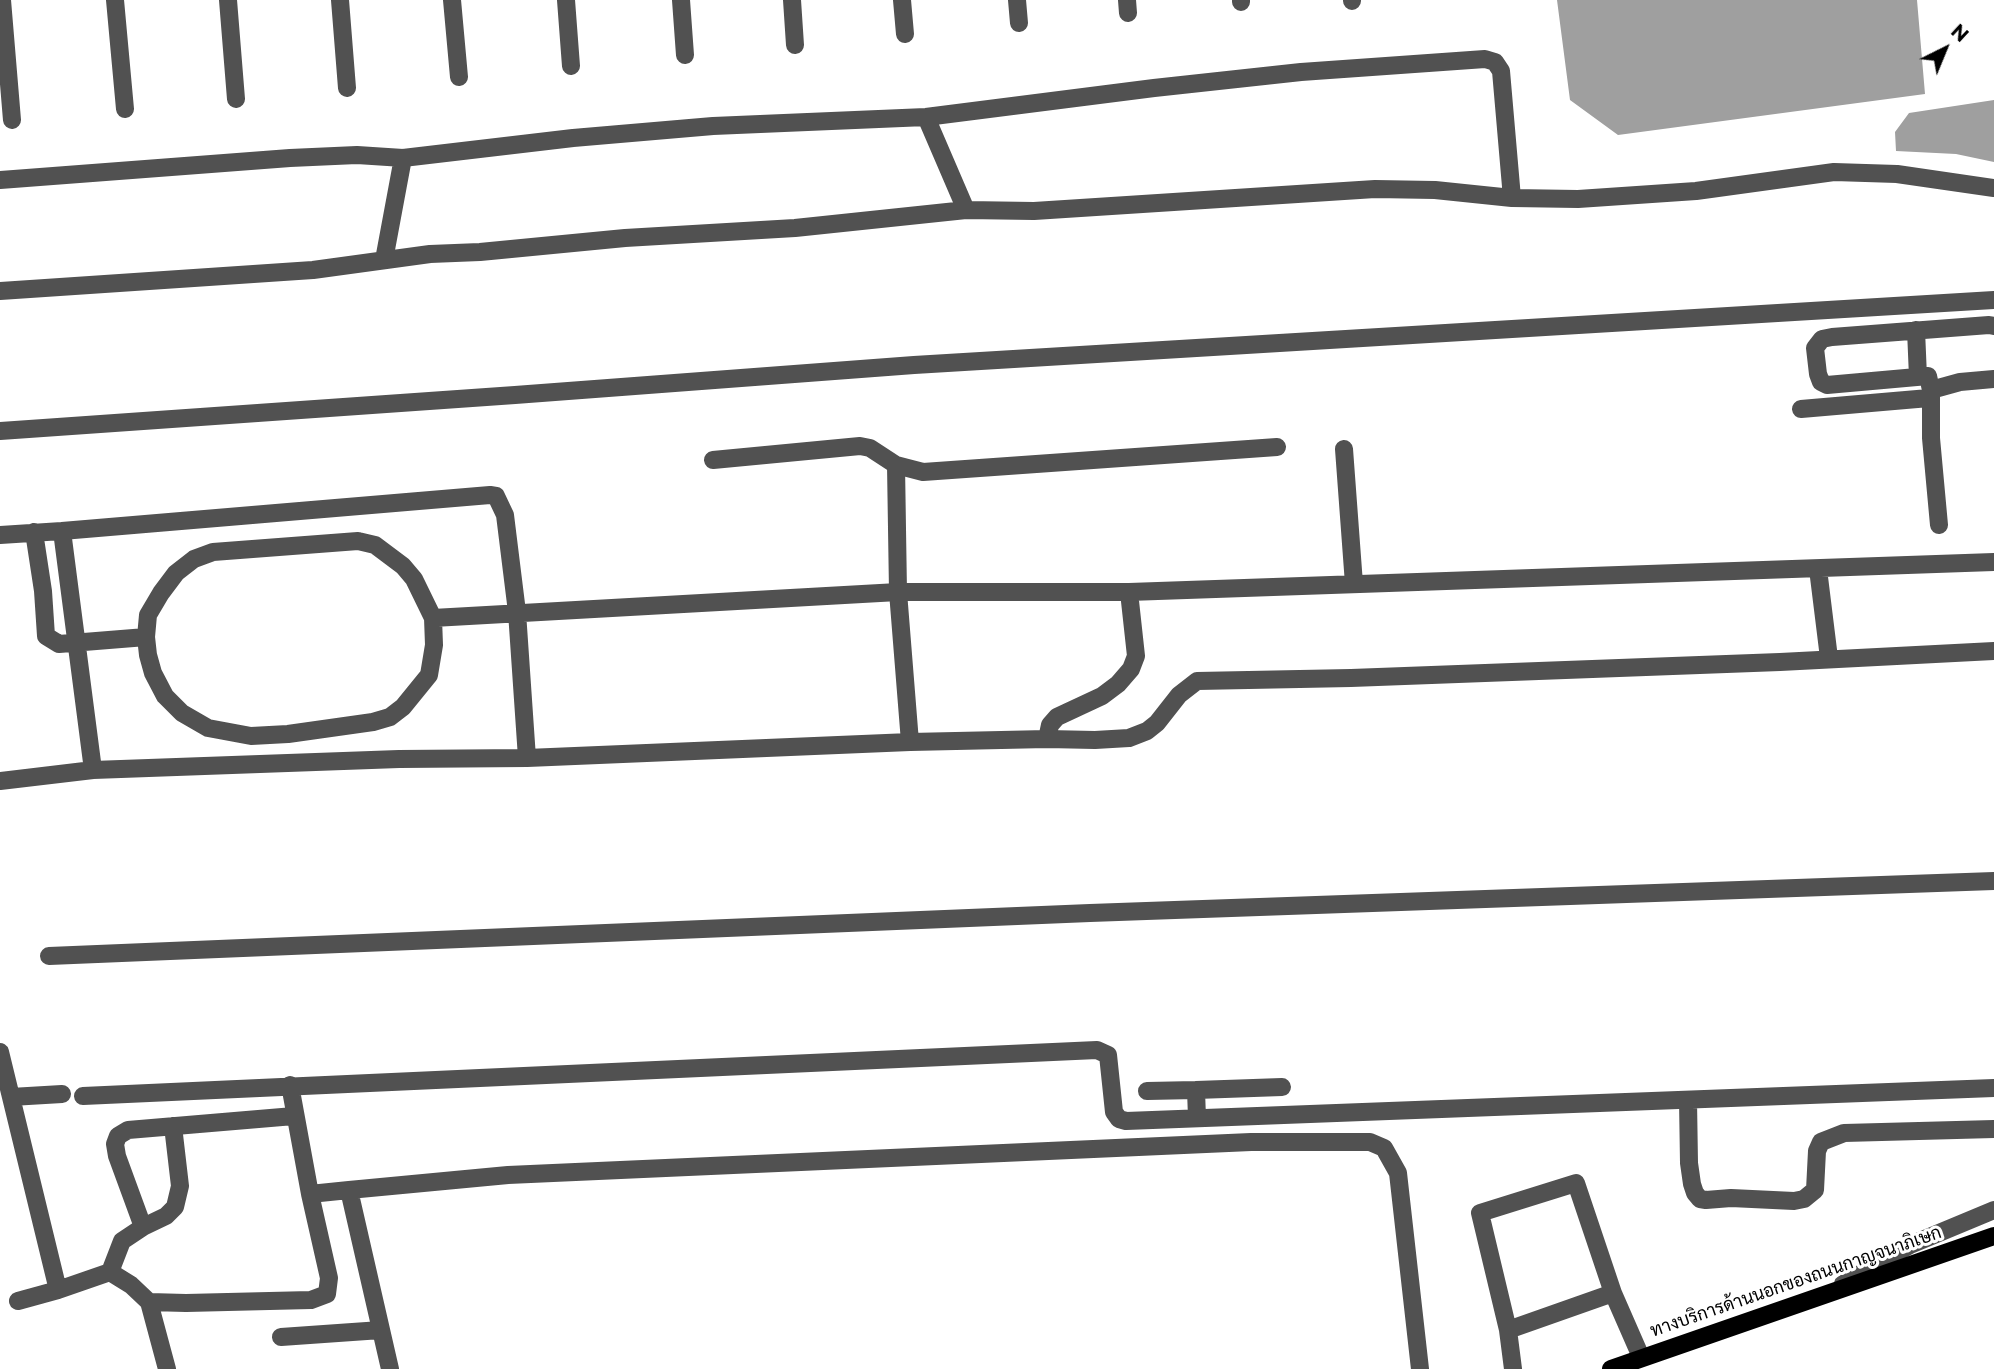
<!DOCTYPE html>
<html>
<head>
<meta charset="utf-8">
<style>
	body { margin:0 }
	#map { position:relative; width:1994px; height:1369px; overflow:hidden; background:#fff; font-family:Montserrat,sans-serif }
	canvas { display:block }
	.north { position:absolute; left:1910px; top:14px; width:70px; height:70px; -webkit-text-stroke:5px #fff; paint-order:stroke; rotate:43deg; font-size:19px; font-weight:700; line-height:28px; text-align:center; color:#000 }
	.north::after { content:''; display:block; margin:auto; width:24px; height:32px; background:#000; clip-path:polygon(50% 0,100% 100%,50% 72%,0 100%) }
</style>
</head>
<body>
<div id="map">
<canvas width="1994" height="1369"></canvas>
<div class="north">N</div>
</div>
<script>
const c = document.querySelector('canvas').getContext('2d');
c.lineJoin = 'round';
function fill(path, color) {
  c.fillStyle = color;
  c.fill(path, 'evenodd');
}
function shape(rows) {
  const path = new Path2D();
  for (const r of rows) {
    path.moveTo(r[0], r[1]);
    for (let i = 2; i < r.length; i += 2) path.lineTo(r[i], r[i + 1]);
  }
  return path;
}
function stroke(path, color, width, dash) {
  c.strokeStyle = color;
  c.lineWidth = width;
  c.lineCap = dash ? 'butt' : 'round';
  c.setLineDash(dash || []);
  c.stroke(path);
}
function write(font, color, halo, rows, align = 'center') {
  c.font = font + ' Montserrat,Sarabun,sans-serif';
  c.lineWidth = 6;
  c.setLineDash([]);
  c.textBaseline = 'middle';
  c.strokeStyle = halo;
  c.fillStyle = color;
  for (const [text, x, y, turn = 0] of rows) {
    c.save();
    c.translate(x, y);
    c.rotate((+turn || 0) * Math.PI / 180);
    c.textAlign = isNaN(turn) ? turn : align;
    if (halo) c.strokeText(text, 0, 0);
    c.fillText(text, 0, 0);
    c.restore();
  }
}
fill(shape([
	[1557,0,1917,0,1925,94,1618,135,1570,100],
	[1994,100,1994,162,1956,154,1896,151,1895,132,1909,113]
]), '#9f9f9f');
stroke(shape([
	[2,0,12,120],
	[115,0,125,109],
	[228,0,236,99],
	[340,0,347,88],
	[452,0,459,77],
	[566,0,571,66],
	[681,0,685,55],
	[792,0,795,45],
	[902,0,905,34],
	[1017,0,1019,23],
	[1127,0,1128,13],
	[1241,0,1241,2],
	[1352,0,1352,1],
	[926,117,966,210],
	[0,180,290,158,357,155,403,158,573,138,713,126,926,117,1154,88,1301,72,1485,59,1495,62,1501,71,1512,198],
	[384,260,403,158],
	[0,291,313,270,430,254,480,252,625,238,795,228,966,210,1034,211,1375,189,1435,190,1512,198,1578,199,1696,191,1834,172,1897,174,1994,188],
	[1916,330,1918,377],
	[1931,390,1928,376,1827,385,1821,382,1818,374,1815,348,1822,339,1832,337,1989,325,1994,326],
	[1801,409,1929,398],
	[0,431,515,395,914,365,1994,300],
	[1344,449,1354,584],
	[713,460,860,446,870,448,896,465],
	[1939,525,1931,438,1931,390,1960,382,1994,379],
	[62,531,490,495,496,496,505,515,517,612,527,758],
	[34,532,43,591,46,636,59,644,146,637],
	[0,535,62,531,93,770],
	[358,541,375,545,403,566,414,579,433,618,434,645,429,675,403,707,390,717,373,722,288,734,251,736,208,728,182,713,165,696,153,673,148,655,146,637,148,615,161,593,176,573,194,559,213,552,358,541],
	[1818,569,1829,658],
	[433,618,898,592,1129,592,1994,562],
	[1047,739,1050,725,1057,717,1102,696,1118,684,1131,669,1136,656,1129,592],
	[910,742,898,592,896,465,923,472,1277,447],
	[0,781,93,770,399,759,527,758,910,742,1047,739,1095,740,1129,738,1147,731,1157,723,1179,695,1197,681,1351,678,1780,662,1994,651],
	[49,956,1090,913,1994,881],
	[0,1052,58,1290,110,1272,122,1241,143,1227,117,1156,115,1144,118,1136,128,1130,294,1116],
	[1196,1090,1282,1087],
	[1147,1091,1196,1090,1197,1118],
	[83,1096,1097,1050,1108,1055,1114,1112,1119,1119,1126,1121,1994,1088],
	[11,1097,62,1094],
	[1688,1100,1689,1163,1692,1184,1695,1193,1700,1199,1706,1200,1731,1198,1794,1201,1804,1199,1815,1190,1817,1151,1821,1142,1844,1133,1994,1129],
	[310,1194,349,1190],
	[143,1227,166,1216,175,1207,180,1186,173,1126],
	[110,1272,131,1285,149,1302,167,1369],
	[1843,1284,1910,1245,1994,1210],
	[18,1301,58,1290],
	[149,1302,186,1303,311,1300,327,1294,329,1278,310,1194,290,1085],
	[1508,1330,1613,1293],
	[281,1337,381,1330],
	[390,1369,349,1190,508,1175,1251,1142,1370,1142,1384,1148,1398,1173,1420,1369],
	[1513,1369,1508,1330,1480,1213,1576,1183,1613,1293,1641,1357]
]), '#515151', 18);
stroke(shape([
	[1611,1369,1994,1236]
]), '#000', 18);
write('18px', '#000', '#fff', [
	["ทางบริการด้านนอกของถนนกาญจนาภิเษก",1796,1282,-19]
]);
</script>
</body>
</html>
